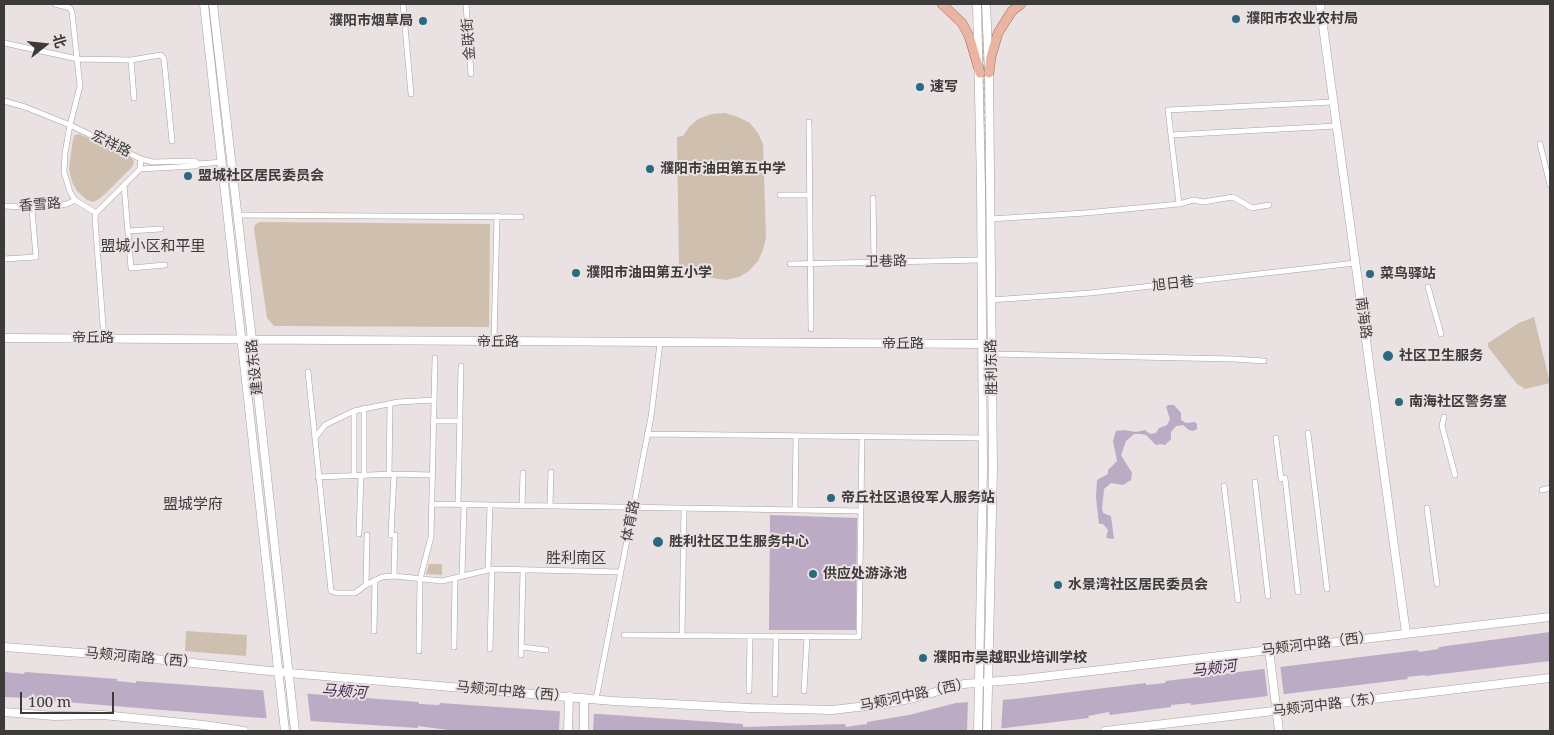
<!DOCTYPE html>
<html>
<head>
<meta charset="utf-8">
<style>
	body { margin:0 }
	#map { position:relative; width:1554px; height:735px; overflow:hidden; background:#eae1e2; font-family:"Noto Serif","Noto Sans SC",serif }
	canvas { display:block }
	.frame { position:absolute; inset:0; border:5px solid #3d3a3a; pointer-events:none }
	.north { position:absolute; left:20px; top:20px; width:50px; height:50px; -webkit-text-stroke:4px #eae1e2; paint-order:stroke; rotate:74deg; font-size:14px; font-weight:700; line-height:20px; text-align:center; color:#3d3a3a }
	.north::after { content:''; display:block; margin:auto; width:18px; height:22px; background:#3d3a3a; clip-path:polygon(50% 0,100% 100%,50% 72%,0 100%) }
	.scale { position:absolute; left:20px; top:692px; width:94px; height:22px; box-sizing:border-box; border:2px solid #3d3a3a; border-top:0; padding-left:6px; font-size:15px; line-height:18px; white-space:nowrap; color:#3d3a3a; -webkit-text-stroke:4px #eae1e2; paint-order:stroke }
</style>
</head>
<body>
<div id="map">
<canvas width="1554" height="735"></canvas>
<div class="frame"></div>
<div class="north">北</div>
<div class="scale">100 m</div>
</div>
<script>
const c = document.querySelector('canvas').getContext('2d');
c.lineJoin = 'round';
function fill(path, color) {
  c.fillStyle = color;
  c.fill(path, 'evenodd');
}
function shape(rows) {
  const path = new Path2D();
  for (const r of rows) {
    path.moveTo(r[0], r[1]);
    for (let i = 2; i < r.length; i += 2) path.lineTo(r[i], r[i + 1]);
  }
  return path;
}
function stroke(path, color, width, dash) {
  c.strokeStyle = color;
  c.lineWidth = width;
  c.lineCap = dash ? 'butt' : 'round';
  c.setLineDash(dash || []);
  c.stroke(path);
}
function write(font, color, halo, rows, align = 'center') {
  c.font = font + ' "Noto Serif","Noto Sans SC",serif';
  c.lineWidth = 4;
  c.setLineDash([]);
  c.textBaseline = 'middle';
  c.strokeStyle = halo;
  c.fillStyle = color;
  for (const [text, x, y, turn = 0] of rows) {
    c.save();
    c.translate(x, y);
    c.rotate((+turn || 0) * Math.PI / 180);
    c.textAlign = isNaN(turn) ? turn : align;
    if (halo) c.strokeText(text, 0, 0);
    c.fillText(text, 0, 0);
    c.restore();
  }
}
fill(shape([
	[725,113,738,117,750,123,758,133,763,144,766,237,763,250,758,261,749,271,739,277,726,280,712,278,701,274,690,267,679,267,677,137,683,136,689,127,698,119,712,114],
	[79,134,129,156,134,161,133,166,105,194,99,199,93,202,87,200,77,191,72,182,69,169,73,139,75,135],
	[259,222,490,224,489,327,274,326,267,318,254,229,255,225],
	[1534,317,1550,383,1525,389,1517,384,1488,347,1488,343,1519,323],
	[429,564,442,564,442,575,426,574],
	[186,631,247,635,246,656,185,651]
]), '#cfbfae');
fill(shape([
	[1168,405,1174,405,1181,413,1181,420,1186,423,1195,422,1197,424,1197,429,1193,431,1189,430,1183,425,1176,426,1171,432,1171,439,1165,445,1161,444,1156,445,1146,435,1140,434,1134,434,1126,441,1121,455,1132,473,1131,480,1123,485,1111,483,1104,489,1102,509,1103,513,1111,516,1114,539,1106,538,1108,530,1103,524,1099,524,1096,498,1097,480,1108,474,1108,470,1117,461,1113,441,1116,431,1124,430,1136,432,1145,430,1150,434,1156,433,1159,428,1167,425,1170,419,1166,407],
	[770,515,857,518,856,630,769,630],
	[1550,632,1550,661,1425,676,1425,675,1407,677,1408,679,1285,694,1191,705,1190,703,1171,705,1171,707,1110,715,1109,712,1088,716,1089,718,979,731,456,731,418,726,418,728,248,717,53,701,52,699,4,697,4,670,5,672,24,674,25,672,117,679,117,681,136,683,136,681,419,702,419,704,439,705,440,703,743,724,743,727,845,724,846,727,867,724,867,722,909,715,956,703,1014,699,1146,683,1146,685,1165,683,1166,681,1418,650,1419,652,1438,649,1439,647]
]), '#bbabc5');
fill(shape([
	[1280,664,1284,697,1268,699,1264,666],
	[263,688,307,691,311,724,267,721],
	[1003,697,1001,731,967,731,968,700],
	[560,709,594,712,593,731,559,731]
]), '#eae1e2');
stroke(shape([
	[981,4,986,213]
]), '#c7c0c0', 5, [5, 2.5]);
const street = shape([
	[55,4,70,8,72,12,80,86,70,125,65,153,64,172,70,192,75,200,96,213],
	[403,4,411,94],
	[466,4,471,74],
	[4,43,78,59,131,60,161,55,164,59,172,141],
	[131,60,134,98],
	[4,101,25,107,70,125,141,159,153,162,194,161,199,164,222,162],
	[809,122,811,329],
	[1171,135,1336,126],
	[1540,144,1550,185],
	[140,169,195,166,199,164],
	[124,185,131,268,165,265],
	[780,195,809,195],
	[873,198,874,263],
	[1179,204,1194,200,1203,202,1233,197,1252,208,1269,205],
	[4,206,41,208,67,204,75,200],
	[237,215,521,217],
	[990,219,1085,213,1179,204,1168,110,1333,102],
	[128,231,161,229],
	[4,259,36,257,32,209],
	[790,264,982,260],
	[1428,287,1441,334],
	[991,300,1090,293,1355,263],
	[104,338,95,219,96,213,140,169,141,159],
	[494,342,497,216],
	[992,354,1233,359,1264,361],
	[308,372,331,591,337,593,355,593,366,585,382,577,394,576,442,581,492,569,620,572],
	[1444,417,1442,426,1455,475],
	[433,421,460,421],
	[1308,433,1327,589],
	[647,434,983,438],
	[315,438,325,425,354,411,398,402,434,400],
	[1276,438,1281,479],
	[389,475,390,404],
	[354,476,354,411],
	[364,476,364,408],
	[318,477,394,474,432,475],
	[1285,478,1298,592],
	[1255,482,1268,596],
	[1224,486,1238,600],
	[1542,490,1550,488],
	[432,504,861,511],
	[458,505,461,366],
	[522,506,523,473],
	[550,506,551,472],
	[1427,508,1437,584],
	[795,510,796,436],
	[359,534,361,476],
	[391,535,394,474],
	[488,569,490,505],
	[394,576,395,535],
	[462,576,464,505],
	[366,585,367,535],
	[374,631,375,580],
	[624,635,859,637,862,437],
	[682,636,684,509],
	[454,647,455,578],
	[522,647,546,650],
	[490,649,492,569],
	[419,651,420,579,431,537,435,358],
	[521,655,523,570],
	[749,691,750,636],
	[804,691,807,637],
	[775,694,776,636],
	[596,699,651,417,660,343]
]);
const secondary = shape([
	[204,4,285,731],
	[213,4,252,340,295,731],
	[977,4,981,185,983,469,978,731],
	[986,4,989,73,993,469,987,731],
	[1320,4,1406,633],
	[4,338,992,344],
	[4,647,145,658,289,673,613,701,750,708,832,710,884,704,914,698,964,684,1024,679,1550,617],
	[1269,649,1279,731],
	[4,712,54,716,103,715,204,725,244,731],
	[568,731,569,696],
	[584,731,584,698],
	[1105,731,1550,678]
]);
const primary = shape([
	[942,4,962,23,969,36,980,73],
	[989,73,991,57,998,33,1012,11,1021,4]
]);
stroke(street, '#a8a0a1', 6);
stroke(secondary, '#a8a0a1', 9);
stroke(primary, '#a46954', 10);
stroke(street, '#fff', 5);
stroke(secondary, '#fff', 8);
stroke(primary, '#e9b4a1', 9);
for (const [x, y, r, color] of [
	[1236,19,5,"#2c6980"],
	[423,21,5,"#2c6980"],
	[920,87,5,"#2c6980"],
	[650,169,5,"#2c6980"],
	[188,176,5,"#2c6980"],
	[576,273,5,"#2c6980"],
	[1370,274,5,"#2c6980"],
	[1388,356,6,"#2c6980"],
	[1399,402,5,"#2c6980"],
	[831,498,5,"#2c6980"],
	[658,542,6,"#2c6980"],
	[813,574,5,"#2c6980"],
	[1058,585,5,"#2c6980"],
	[923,658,5,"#2c6980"]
]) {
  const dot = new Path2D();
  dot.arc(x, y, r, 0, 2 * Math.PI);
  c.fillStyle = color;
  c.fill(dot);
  stroke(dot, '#eae1e2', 2);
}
write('bold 14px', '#3d3a3a', '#eae1e2', [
	["濮阳市农业农村局",1246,19],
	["濮阳市烟草局",413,21,"right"],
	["速写",930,87],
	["濮阳市油田第五中学",660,169],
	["盟城社区居民委员会",198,176],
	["濮阳市油田第五小学",586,273],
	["菜鸟驿站",1380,274],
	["社区卫生服务",1399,356],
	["南海社区警务室",1409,402],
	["帝丘社区退役军人服务站",841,498],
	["胜利社区卫生服务中心",669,542],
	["供应处游泳池",823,574],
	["水景湾社区居民委员会",1068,585],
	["濮阳市吴越职业培训学校",933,658]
], 'left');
write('14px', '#3d3a3a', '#eae1e2', [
	["金联街",469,39,-94],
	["宏祥路",111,144,26],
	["香雪路",40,205,-4],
	["卫巷路",886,262,-1],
	["旭日巷",1173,284,-6],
	["南海路",1363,318,82],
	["帝丘路",93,338],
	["帝丘路",498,342],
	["帝丘路",903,344],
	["建设东路",255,367,-96],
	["胜利东路",992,367,-91],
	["体育路",631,521,-79],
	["马颊河中路（西）",1317,644,-7],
	["马颊河南路（西）",141,658,5],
	["马颊河中路（西）",512,692,5],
	["马颊河中路（西）",915,695,-12],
	["马颊河中路（东）",1328,705,-7]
]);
write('15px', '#3d3a3a', '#eae1e2', [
	["盟城小区和平里",153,247],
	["盟城学府",193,505],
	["胜利南区",576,559]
]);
write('italic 15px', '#462d53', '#eae1e2', [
	["马颊河",1214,669,-7],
	["马颊河",344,692,4]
]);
</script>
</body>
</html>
